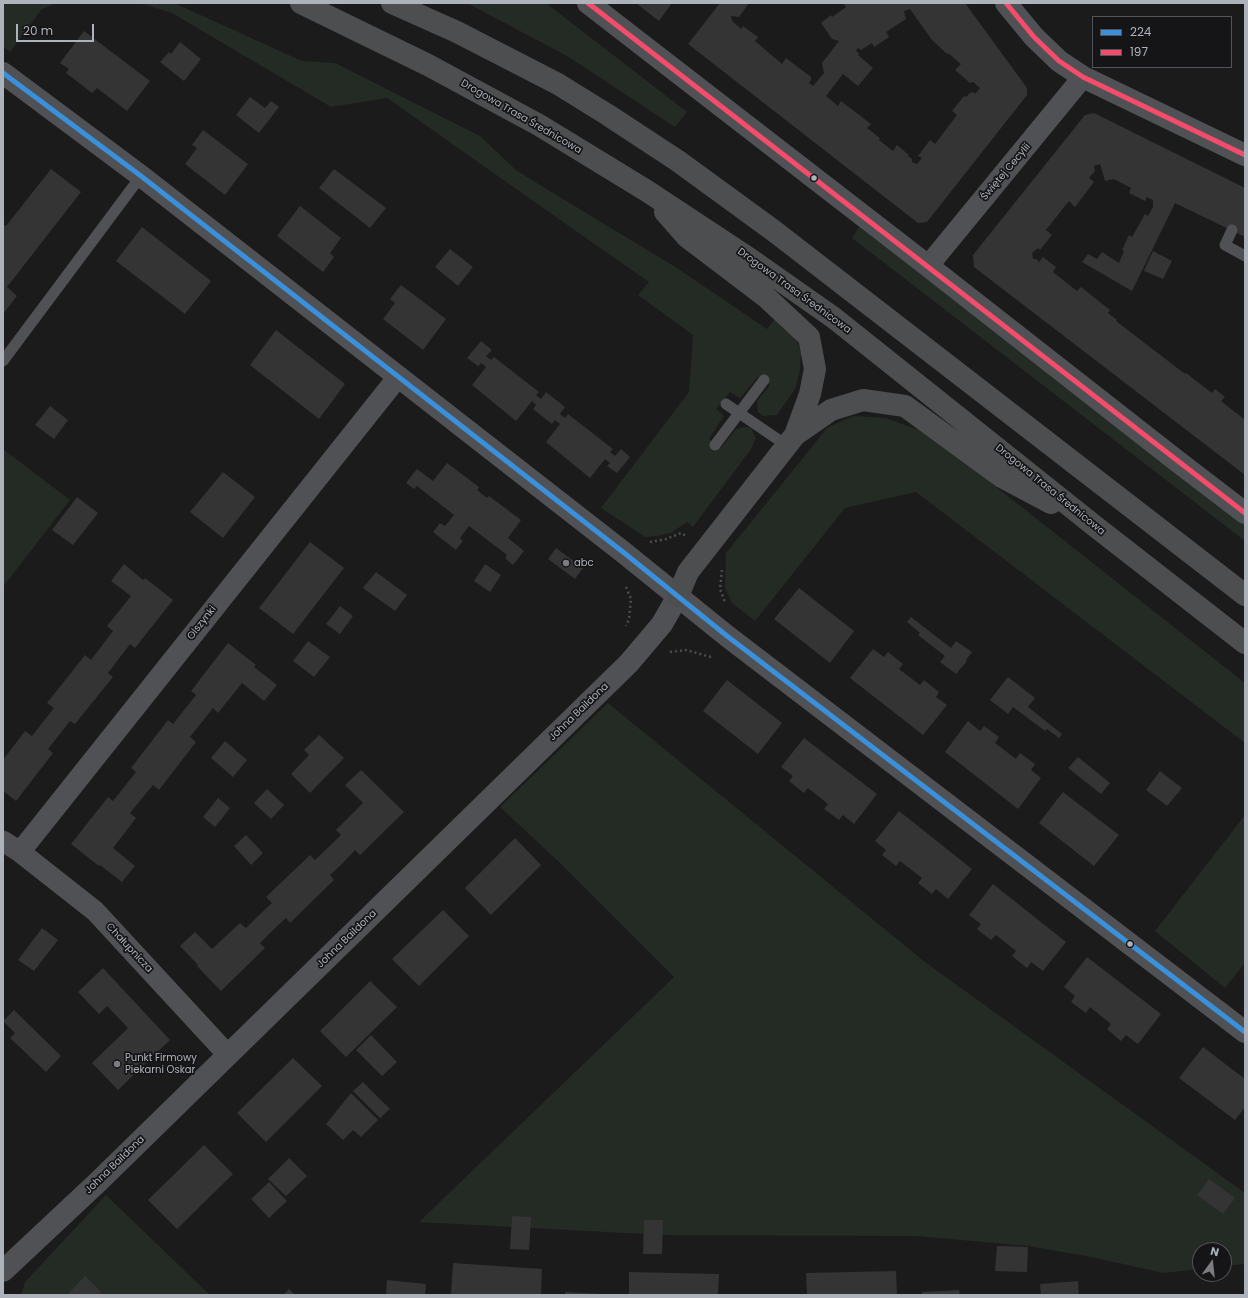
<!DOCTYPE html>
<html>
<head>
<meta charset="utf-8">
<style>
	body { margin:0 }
	#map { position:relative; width:1248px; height:1298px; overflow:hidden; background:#1b1b1b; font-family:Poppins,sans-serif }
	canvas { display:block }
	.frame { position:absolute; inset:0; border:4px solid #aeb2bb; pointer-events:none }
	.legend { position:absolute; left:1092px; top:16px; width:140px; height:52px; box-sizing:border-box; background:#151517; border:1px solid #525459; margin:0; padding:5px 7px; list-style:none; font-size:12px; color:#aeb2bb }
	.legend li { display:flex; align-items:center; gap:8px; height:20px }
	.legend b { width:20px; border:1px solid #525459 }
	.north { position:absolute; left:1192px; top:1242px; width:40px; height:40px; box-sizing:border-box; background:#151517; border:1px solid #525459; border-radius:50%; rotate:15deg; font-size:11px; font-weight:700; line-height:16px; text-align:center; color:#aeb2bb }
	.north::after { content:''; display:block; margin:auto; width:14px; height:18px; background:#7b7d83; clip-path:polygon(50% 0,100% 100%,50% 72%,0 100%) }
	.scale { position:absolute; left:16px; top:24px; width:78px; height:18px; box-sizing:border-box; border:2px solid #aeb2bb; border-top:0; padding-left:5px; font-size:12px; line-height:14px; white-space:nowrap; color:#aeb2bb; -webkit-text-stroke:3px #151517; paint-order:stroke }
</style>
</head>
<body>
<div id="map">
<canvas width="1248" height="1298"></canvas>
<div class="frame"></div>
<ul class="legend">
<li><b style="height:5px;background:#3a90db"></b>224</li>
<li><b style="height:5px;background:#f44d6c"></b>197</li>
</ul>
<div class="north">N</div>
<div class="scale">20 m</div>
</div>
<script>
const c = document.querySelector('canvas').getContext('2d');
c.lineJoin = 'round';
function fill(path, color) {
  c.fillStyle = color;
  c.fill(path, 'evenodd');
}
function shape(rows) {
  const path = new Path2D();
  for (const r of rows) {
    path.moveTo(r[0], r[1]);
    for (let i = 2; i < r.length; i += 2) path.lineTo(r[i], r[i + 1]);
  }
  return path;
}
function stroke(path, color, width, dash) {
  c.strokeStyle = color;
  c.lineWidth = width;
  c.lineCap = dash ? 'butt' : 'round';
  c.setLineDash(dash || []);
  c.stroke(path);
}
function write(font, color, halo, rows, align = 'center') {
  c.font = font + ' Poppins,sans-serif';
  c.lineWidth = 3.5;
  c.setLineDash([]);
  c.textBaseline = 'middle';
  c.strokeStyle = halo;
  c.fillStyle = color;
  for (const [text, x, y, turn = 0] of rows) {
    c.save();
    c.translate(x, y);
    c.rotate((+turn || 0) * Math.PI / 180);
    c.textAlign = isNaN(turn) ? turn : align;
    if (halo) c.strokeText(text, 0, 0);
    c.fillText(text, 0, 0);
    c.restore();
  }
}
fill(shape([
	[3,3,56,3,41,10,10,52,3,47],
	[140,3,174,3,302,61,335,63,480,136,517,171,677,268,767,329,776,317,795,336,801,352,800,371,795,389,777,415,763,416,758,412,757,401,770,385,758,377,740,398,730,392,716,409,724,416,709,439,721,448,736,429,744,427,751,428,756,438,751,449,693,527,687,522,671,533,657,536,645,537,601,508,689,392,693,335,638,295,649,282,600,248,387,98,331,107,172,13],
	[467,3,546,3,687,112,675,127,567,56],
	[859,227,1245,523,1245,541,852,238],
	[854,416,886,418,929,434,1245,683,1245,743,916,492,845,508,755,621,732,603,725,588,726,553,828,427],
	[3,449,70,500,3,587],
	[608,703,925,962,1245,1193,1245,1264,1224,1266,1224,1250,1200,1250,1200,1269,1164,1273,1091,1257,1028,1246,916,1236,662,1235,419,1222,674,977,561,864,500,807],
	[1245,815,1245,963,1225,988,1155,931],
	[106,1195,210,1295,21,1295,25,1282]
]), '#242a24');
fill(shape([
	[636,3,672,3,659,21],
	[720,3,749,3,739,17,731,16,732,21,741,29,743,26,758,37,755,41,782,64,786,58,811,77,811,80,809,83,813,86,824,73,822,63,839,41,832,39,821,23,831,15,832,17,846,7,843,3,965,3,1027,88,1027,95,927,222,918,223,688,44],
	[910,9,932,40,947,54,948,53,961,64,955,70,970,83,973,82,980,88,975,94,973,92,970,93,966,97,964,96,952,111,957,115,935,144,930,140,918,156,922,158,917,164,912,162,912,159,908,156,909,155,897,145,893,151,879,140,880,138,867,128,871,124,841,101,838,106,826,96,843,74,858,86,873,68,858,55,859,53,856,51,858,48,861,50,872,43,874,47,889,37,886,32,906,19,904,11],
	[84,31,150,81,127,111,97,88,92,93,66,73,69,69,60,63],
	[180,42,201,59,184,81,160,62,169,52,171,54],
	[250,97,265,108,271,101,279,107,259,133,236,115],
	[1094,113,1245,188,1245,237,1175,203,1132,291,1082,262,1088,254,1097,259,1102,252,1119,263,1124,251,1122,250,1129,235,1132,237,1145,214,1148,216,1153,207,1153,200,1147,197,1145,201,1129,193,1131,188,1114,179,1105,181,1100,164,1094,166,1095,171,1089,178,1094,182,1075,207,1069,201,1046,230,1052,235,1040,250,1038,248,1032,253,1033,259,1036,259,1039,262,1043,257,1056,267,1053,272,1077,291,1081,287,1110,310,1108,313,1117,320,1116,321,1185,374,1186,373,1212,393,1215,389,1225,397,1221,401,1245,420,1245,475,974,267,973,255,1085,115],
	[203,130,248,164,225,195,185,164,197,148,192,145],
	[51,169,81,192,7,287,17,296,3,314,3,224,6,226],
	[334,169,386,208,370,228,319,188],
	[300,206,341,238,330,253,334,257,323,272,277,236],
	[142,227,211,281,185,314,116,261],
	[450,249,473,267,458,286,435,267],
	[1153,251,1172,261,1163,279,1144,271],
	[401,285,446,319,423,350,383,319,395,303,390,299],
	[276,330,345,384,319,419,250,365],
	[481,341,492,350,486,356,491,360,494,357,539,392,536,395,541,399,546,392,565,407,560,414,565,418,568,414,613,449,610,452,615,456,621,449,630,457,617,473,607,466,610,463,605,459,590,478,546,442,560,424,555,420,552,424,533,409,536,405,532,401,516,421,472,385,486,367,481,363,478,366,467,358],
	[50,406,68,420,54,439,35,425],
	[447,463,479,487,477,490,487,498,489,496,521,520,508,538,524,551,513,565,505,558,507,555,469,526,460,538,463,541,456,550,433,532,440,523,445,526,454,515,417,486,414,489,406,483,417,469,433,481],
	[223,472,255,497,223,538,190,512],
	[77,497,98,513,73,545,52,530],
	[310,542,344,568,293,634,259,608],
	[556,548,583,568,575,579,548,559],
	[124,564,143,580,145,578,173,600,135,648,130,644,108,673,113,677,75,724,70,721,48,749,53,753,16,801,3,791,3,760,25,731,32,736,54,708,47,703,85,655,91,660,113,631,107,626,131,596,111,581],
	[485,564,501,575,490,592,474,581],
	[376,572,407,595,395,611,363,588],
	[799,588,854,631,830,663,774,619],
	[340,606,353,616,340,634,326,624],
	[911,617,951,648,956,641,972,652,966,660,967,661,956,674,940,662,945,656,918,635,920,633,907,622],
	[308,641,330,657,314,677,293,661],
	[228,643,256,665,254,667,277,685,264,701,242,683,218,713,213,708,190,737,196,742,159,790,153,785,130,813,136,818,113,848,135,866,122,882,100,865,99,866,71,844,108,797,113,801,125,786,136,772,131,768,168,720,173,724,196,695,191,691],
	[873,649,884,657,888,652,903,664,899,669,920,685,924,680,939,692,936,697,947,705,923,735,850,678],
	[1008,677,1035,698,1028,707,1062,734,1059,738,1047,729,1045,731,1013,707,1008,714,990,700],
	[727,680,782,723,758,754,703,711],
	[968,721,980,731,984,726,999,737,995,743,1016,759,1020,753,1035,764,1031,770,1041,778,1018,809,945,752],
	[319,735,344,758,310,793,291,774,309,755,304,750],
	[804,738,877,794,854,824,843,815,839,820,824,809,828,804,808,788,804,793,789,781,793,776,781,767],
	[225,741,247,760,233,777,211,758],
	[1078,757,1110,783,1101,794,1068,768],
	[361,770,404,812,360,855,355,850,343,863,330,875,334,880,290,923,286,918,273,930,260,943,265,948,221,991,197,966,198,965,180,946,195,932,212,949,240,923,246,928,258,916,272,903,266,897,310,855,315,860,341,835,336,830,363,803,345,785],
	[1160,771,1182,788,1167,806,1146,790],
	[267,789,284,805,271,819,254,803],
	[1063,792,1119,835,1094,866,1039,823],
	[218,798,230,808,215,827,203,817],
	[899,811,972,869,948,899,936,889,932,894,918,883,922,878,900,861,896,866,882,855,886,850,875,841],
	[246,835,263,853,251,865,234,846],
	[515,838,541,865,491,915,465,888],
	[993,884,1066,942,1043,971,1031,962,1027,968,1012,956,1016,951,996,935,991,940,977,929,981,924,969,915],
	[443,910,469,936,419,986,392,959],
	[42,928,58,940,34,971,18,960],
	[1087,957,1161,1014,1138,1044,1126,1035,1121,1041,1107,1029,1111,1024,1090,1007,1086,1013,1071,1002,1075,996,1064,987],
	[103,968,170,1040,118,1090,92,1063,128,1028,107,1006,99,1014,78,992],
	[370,981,397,1007,346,1057,320,1031],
	[14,1010,61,1056,46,1072,10,1038,15,1033,3,1021],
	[371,1035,397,1062,382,1076,356,1050],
	[1203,1047,1245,1079,1245,1107,1235,1120,1179,1078],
	[293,1058,322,1086,266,1142,237,1113],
	[363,1082,390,1109,380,1118,353,1091],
	[351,1093,378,1120,361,1137,353,1130,343,1140,326,1124],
	[204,1145,233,1174,177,1229,148,1200],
	[289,1158,307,1176,286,1196,268,1179],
	[1209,1179,1235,1198,1223,1214,1197,1195],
	[269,1182,287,1201,269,1218,251,1199],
	[512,1216,531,1217,529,1250,510,1249],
	[644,1220,663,1220,662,1254,643,1254],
	[997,1246,1028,1247,1027,1272,995,1271],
	[453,1263,542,1269,541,1295,451,1294],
	[896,1271,897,1295,807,1295,806,1273],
	[629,1272,719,1274,718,1295,629,1295],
	[85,1276,101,1292,98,1295,72,1295,69,1293],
	[387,1280,426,1284,425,1295,386,1295],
	[1078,1281,1079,1295,1041,1295,1040,1284],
	[289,1289,295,1295,283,1295],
	[959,1290,960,1295,922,1295,922,1292],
	[565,1292,603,1294,603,1295,565,1295]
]), '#343435');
stroke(shape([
	[650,542,666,539,681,533,686,536],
	[722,570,720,589,725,602],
	[626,587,631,599,629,619,626,626],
	[670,652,686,650,711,657]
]), '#4b4d4f', 2.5, [2, 3]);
stroke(shape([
	[1232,230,1225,245,1245,256],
	[3,361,141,176],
	[726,404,786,445],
	[715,445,764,380]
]), '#505154', 11);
stroke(shape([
	[928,266,1083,77],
	[3,841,20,852,398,377],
	[20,852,95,911,228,1055]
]), '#505154', 21);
stroke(shape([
	[588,3,928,266,1177,461,1245,513],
	[1006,3,1034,37,1059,61,1083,77,1245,155],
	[3,73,141,176,623,552,727,636,1245,1032],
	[3,1271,98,1182,629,663,662,624,678,596]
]), '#505154', 22);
stroke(shape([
	[301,3,428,65,539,125,647,191,750,259,834,318,1096,527,1245,643],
	[392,3,457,32,558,84,608,115,678,161,774,231,1245,595],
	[665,212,687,237,766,297,809,337,815,369,810,394,795,435],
	[678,596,688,572,795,435,831,410,863,400,905,406,1002,477,1051,503]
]), '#4d4e50', 22);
stroke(shape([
	[3,73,141,176,623,552,727,636,1245,1032]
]), '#3a90db', 5);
stroke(shape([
	[588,3,1245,513],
	[1006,3,1034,37,1059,61,1083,77,1245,155]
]), '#f44d6c', 5);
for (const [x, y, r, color] of [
	[814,178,3.5,"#aeb2bb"],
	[566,563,4,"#7b7d83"],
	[1130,944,3.5,"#aeb2bb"],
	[117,1064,4,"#7b7d83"]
]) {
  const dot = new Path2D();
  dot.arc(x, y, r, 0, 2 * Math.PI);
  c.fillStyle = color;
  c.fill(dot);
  stroke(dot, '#151517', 1.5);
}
write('10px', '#aeb2bb', '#151517', [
	["Drogowa Trasa Średnicowa",521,117,30],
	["Świętej Cecylii",1006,172,-50],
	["Drogowa Trasa Średnicowa",794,291,36],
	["Drogowa Trasa Średnicowa",1050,490,39],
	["Olszynki",202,623,-52],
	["Johna Baildona",579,712,-44],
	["Johna Baildona",347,939,-44],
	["Chałupnicza",129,948,47],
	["Johna Baildona",115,1165,-44]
]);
write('10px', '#aeb2bb', '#151517', [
	["abc",574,563],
	["Punkt Firmowy",125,1058],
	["Piekarni Oskar",125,1070]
], 'left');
</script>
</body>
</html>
